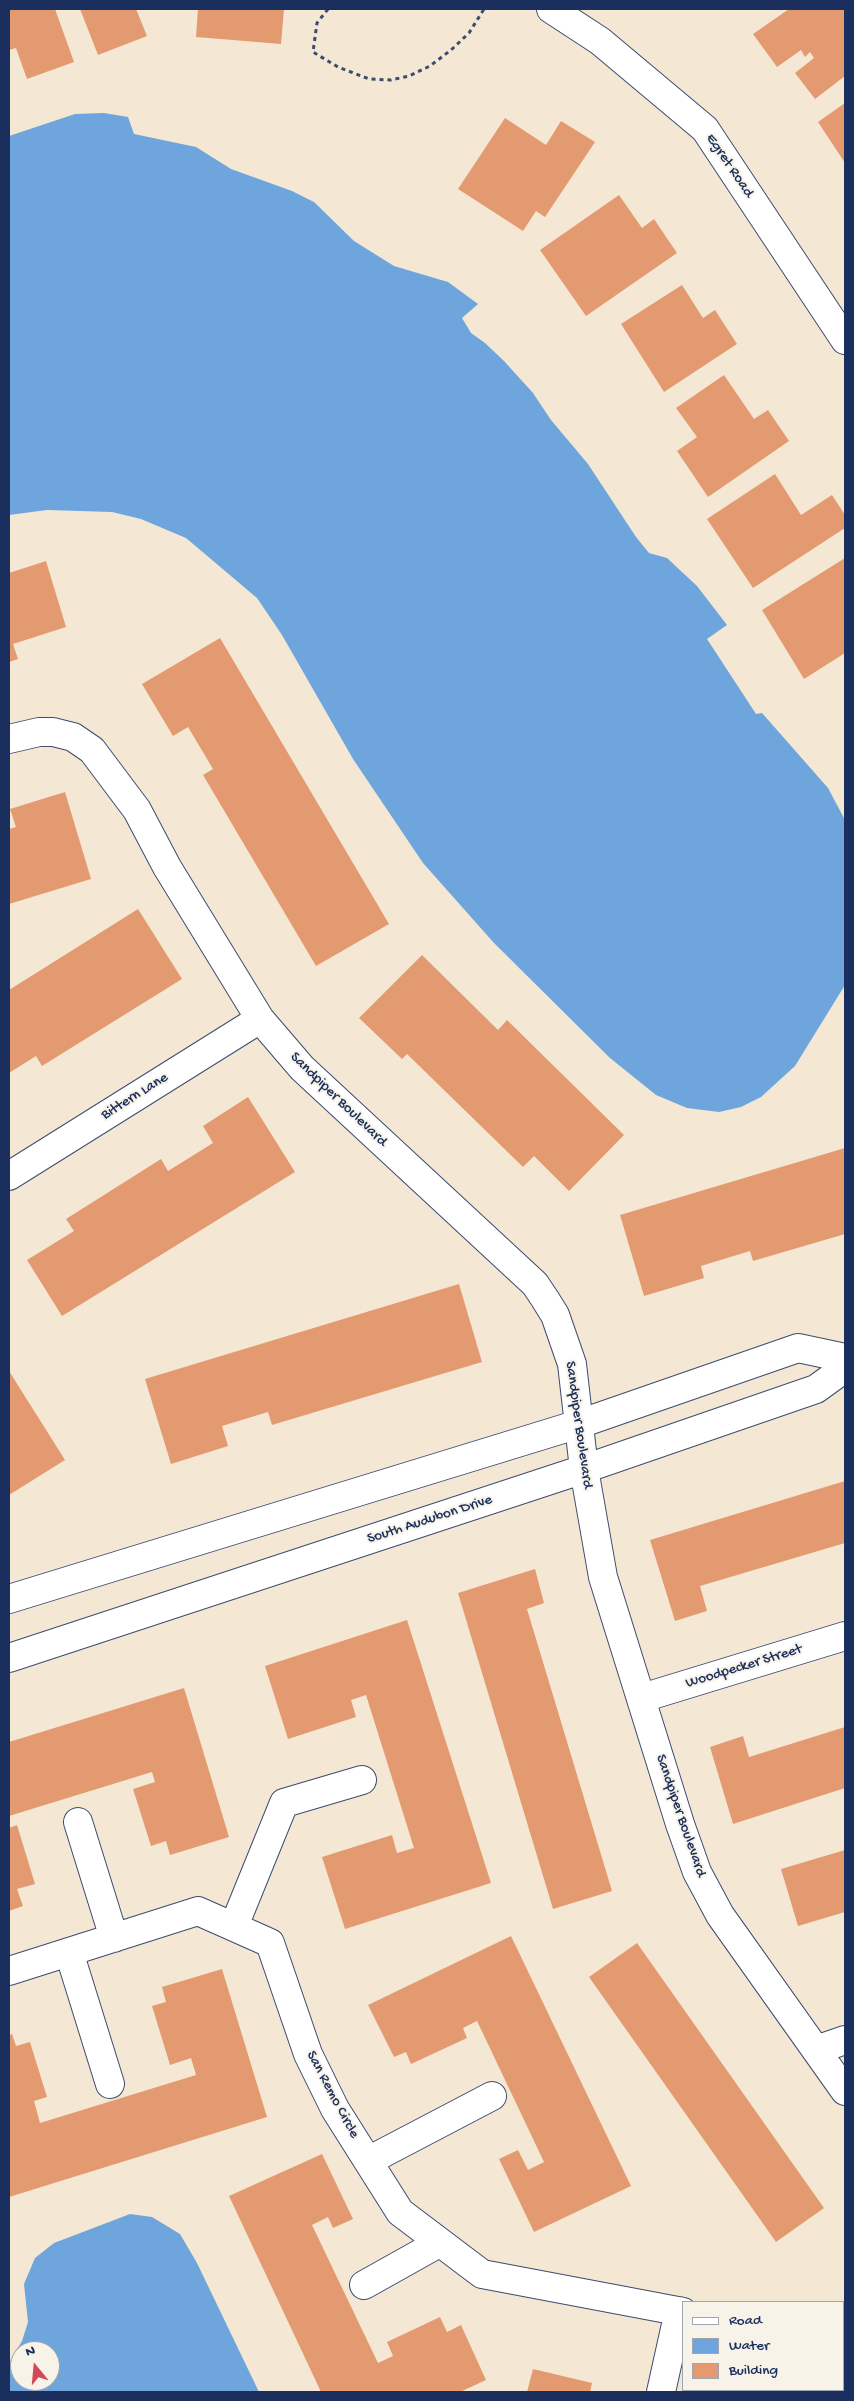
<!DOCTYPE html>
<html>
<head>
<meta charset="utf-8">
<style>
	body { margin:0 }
	#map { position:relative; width:854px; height:2401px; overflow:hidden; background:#f4e8d4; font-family:"Gochi Hand",sans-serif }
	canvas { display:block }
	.frame { position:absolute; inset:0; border:10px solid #1b2f5e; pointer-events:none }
	.legend { position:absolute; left:682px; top:2301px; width:162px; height:90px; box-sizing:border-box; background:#f7f3e8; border:1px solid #9fa5b1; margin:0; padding:6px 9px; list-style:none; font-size:15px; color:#1b2f5e }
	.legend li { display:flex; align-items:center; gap:10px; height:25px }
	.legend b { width:25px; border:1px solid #9fa5b1 }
	.north { position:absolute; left:10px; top:2341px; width:50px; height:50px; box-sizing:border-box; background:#f7f3e8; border:1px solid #9fa5b1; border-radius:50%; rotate:343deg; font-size:14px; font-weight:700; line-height:20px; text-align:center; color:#1b2f5e }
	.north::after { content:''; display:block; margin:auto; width:18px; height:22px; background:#d1495b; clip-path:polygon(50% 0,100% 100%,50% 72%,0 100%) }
</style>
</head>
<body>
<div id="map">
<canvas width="854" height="2401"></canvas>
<div class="frame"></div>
<ul class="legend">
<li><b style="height:6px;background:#fff"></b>Road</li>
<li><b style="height:14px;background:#6ea5dc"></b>Water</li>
<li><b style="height:14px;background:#e49a70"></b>Building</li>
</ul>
<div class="north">N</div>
</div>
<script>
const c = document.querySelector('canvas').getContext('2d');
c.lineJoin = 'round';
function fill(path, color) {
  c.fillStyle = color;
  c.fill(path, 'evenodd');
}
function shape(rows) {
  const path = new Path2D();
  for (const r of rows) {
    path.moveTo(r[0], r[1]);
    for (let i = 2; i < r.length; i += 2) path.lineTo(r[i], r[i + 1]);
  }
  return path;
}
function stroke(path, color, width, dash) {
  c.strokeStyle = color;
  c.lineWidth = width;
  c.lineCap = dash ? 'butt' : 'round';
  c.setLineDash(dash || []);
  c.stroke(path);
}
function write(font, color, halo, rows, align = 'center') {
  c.font = font + ' "Gochi Hand",sans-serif';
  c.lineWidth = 4;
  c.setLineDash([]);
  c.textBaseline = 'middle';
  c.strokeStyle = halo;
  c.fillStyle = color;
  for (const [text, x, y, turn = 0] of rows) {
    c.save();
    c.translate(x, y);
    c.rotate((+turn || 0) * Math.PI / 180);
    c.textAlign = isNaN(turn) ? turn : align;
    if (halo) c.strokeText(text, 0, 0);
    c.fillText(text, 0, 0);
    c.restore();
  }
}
fill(shape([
	[104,113,128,117,134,134,196,147,231,169,292,191,314,202,354,241,394,266,448,282,478,304,462,318,471,333,485,343,504,361,533,393,551,420,588,464,636,537,649,553,667,558,697,586,727,625,707,639,756,714,762,713,828,788,845,820,845,985,795,1066,761,1097,741,1107,719,1112,687,1108,656,1095,610,1058,494,943,423,863,353,759,282,635,257,598,186,538,141,519,112,512,47,510,9,515,9,136,75,114],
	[130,2214,152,2217,180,2234,197,2263,259,2392,9,2392,9,2364,22,2341,28,2322,24,2284,35,2258,54,2243],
	[20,2351,50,2351,50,2381,20,2381]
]), '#6ea5dc');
fill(shape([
	[9,9,55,9,74,62,27,79,16,48,9,50],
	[80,9,136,9,147,36,98,55],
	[198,9,284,9,281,44,196,37],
	[789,9,845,9,845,76,815,99,795,73,814,58,810,52,805,57,801,50,777,67,753,34],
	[845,103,845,163,818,122],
	[505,118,546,145,561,121,595,142,545,217,536,211,523,231,458,189],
	[619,195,642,228,654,219,677,253,586,316,540,250],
	[682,285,703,318,715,310,737,344,664,392,621,324],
	[724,375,754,419,768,410,789,441,708,497,677,451,697,437,676,408],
	[775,474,801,515,832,495,845,515,845,528,753,588,707,519],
	[845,558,845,653,804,679,762,610],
	[46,561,66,627,13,644,18,659,9,662,9,573],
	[220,638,389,924,316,966,203,775,213,769,188,727,173,736,142,684],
	[65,792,91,879,9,904,9,829,16,827,10,809],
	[138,909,182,979,42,1066,36,1056,9,1073,9,990],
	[422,955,498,1030,507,1020,624,1135,569,1191,534,1156,523,1167,407,1054,402,1059,359,1018],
	[248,1097,295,1172,62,1316,27,1260,74,1231,66,1219,161,1159,168,1171,213,1143,203,1126],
	[845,1148,845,1234,753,1261,750,1251,701,1266,704,1278,644,1296,620,1215],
	[459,1284,482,1362,272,1425,268,1412,222,1426,228,1446,171,1464,145,1379],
	[9,1371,65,1460,9,1495],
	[845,1481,845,1543,700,1586,707,1611,675,1621,650,1540],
	[535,1569,544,1603,527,1609,612,1891,553,1909,458,1593],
	[407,1620,491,1883,345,1929,322,1857,392,1835,397,1853,414,1848,366,1695,351,1700,356,1717,288,1739,265,1666],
	[184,1688,229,1837,170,1855,166,1841,151,1846,133,1789,155,1782,152,1772,9,1816,9,1742],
	[845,1727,845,1788,733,1824,710,1747,743,1736,749,1757],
	[17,1825,35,1884,17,1889,23,1906,9,1911,9,1828],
	[845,1850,845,1912,798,1926,781,1869],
	[511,1936,631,2186,534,2232,499,2159,518,2150,528,2170,544,2162,477,2021,463,2028,467,2038,411,2064,406,2052,394,2057,368,2005],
	[637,1943,824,2208,776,2242,589,1977],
	[222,1969,267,2117,9,2197,9,2035,12,2034,16,2046,30,2042,47,2097,34,2101,40,2123,196,2075,191,2058,170,2065,152,2006,166,2002,162,1987],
	[322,2154,353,2219,333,2228,328,2217,312,2225,378,2363,393,2356,387,2342,440,2317,447,2332,461,2325,486,2380,460,2392,321,2392,229,2196],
	[533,2369,592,2383,590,2392,527,2392]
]), '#e49a70');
const minor = shape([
	[551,9,600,41,705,129,845,340],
	[9,739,39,732,53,732,73,737,92,750,137,810,167,867,260,1019,302,1068,535,1284,545,1299,555,1315,572,1364,584,1469,603,1577,680,1824,697,1872,720,1915,845,2091],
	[9,1176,260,1019],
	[9,1599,579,1424,798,1348,845,1358],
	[9,1658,584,1469,816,1389,845,1368],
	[642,1698,845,1636],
	[78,1822,114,1938],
	[234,1926,284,1803,362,1780],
	[69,1952,110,2084],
	[9,1971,198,1911,270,1943,308,2054,335,2109,400,2212,482,2274,683,2312],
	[816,2050,845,2040],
	[368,2161,492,2096],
	[364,2285,439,2243],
	[826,2390,829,2392],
	[661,2392,679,2311]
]);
stroke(minor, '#3c4b70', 30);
stroke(shape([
	[328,9,317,23,313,52,338,67,369,79,391,80,409,76,430,66,451,50,469,33,484,9]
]), '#3c4b70', 3, [4, 4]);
stroke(minor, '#fff', 28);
write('15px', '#1b2f5e', '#f7f3e8', [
	["Egret Road",729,166,56],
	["Bittern Lane",135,1097,-32],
	["Sandpiper Boulevard",338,1100,44],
	["Sandpiper Boulevard",578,1425,82],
	["South Audubon Drive",430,1520,-18],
	["Woodpecker Street",744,1667,-17],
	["Sandpiper Boulevard",680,1816,71],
	["San Remo Circle",332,2095,62]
]);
</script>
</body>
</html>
